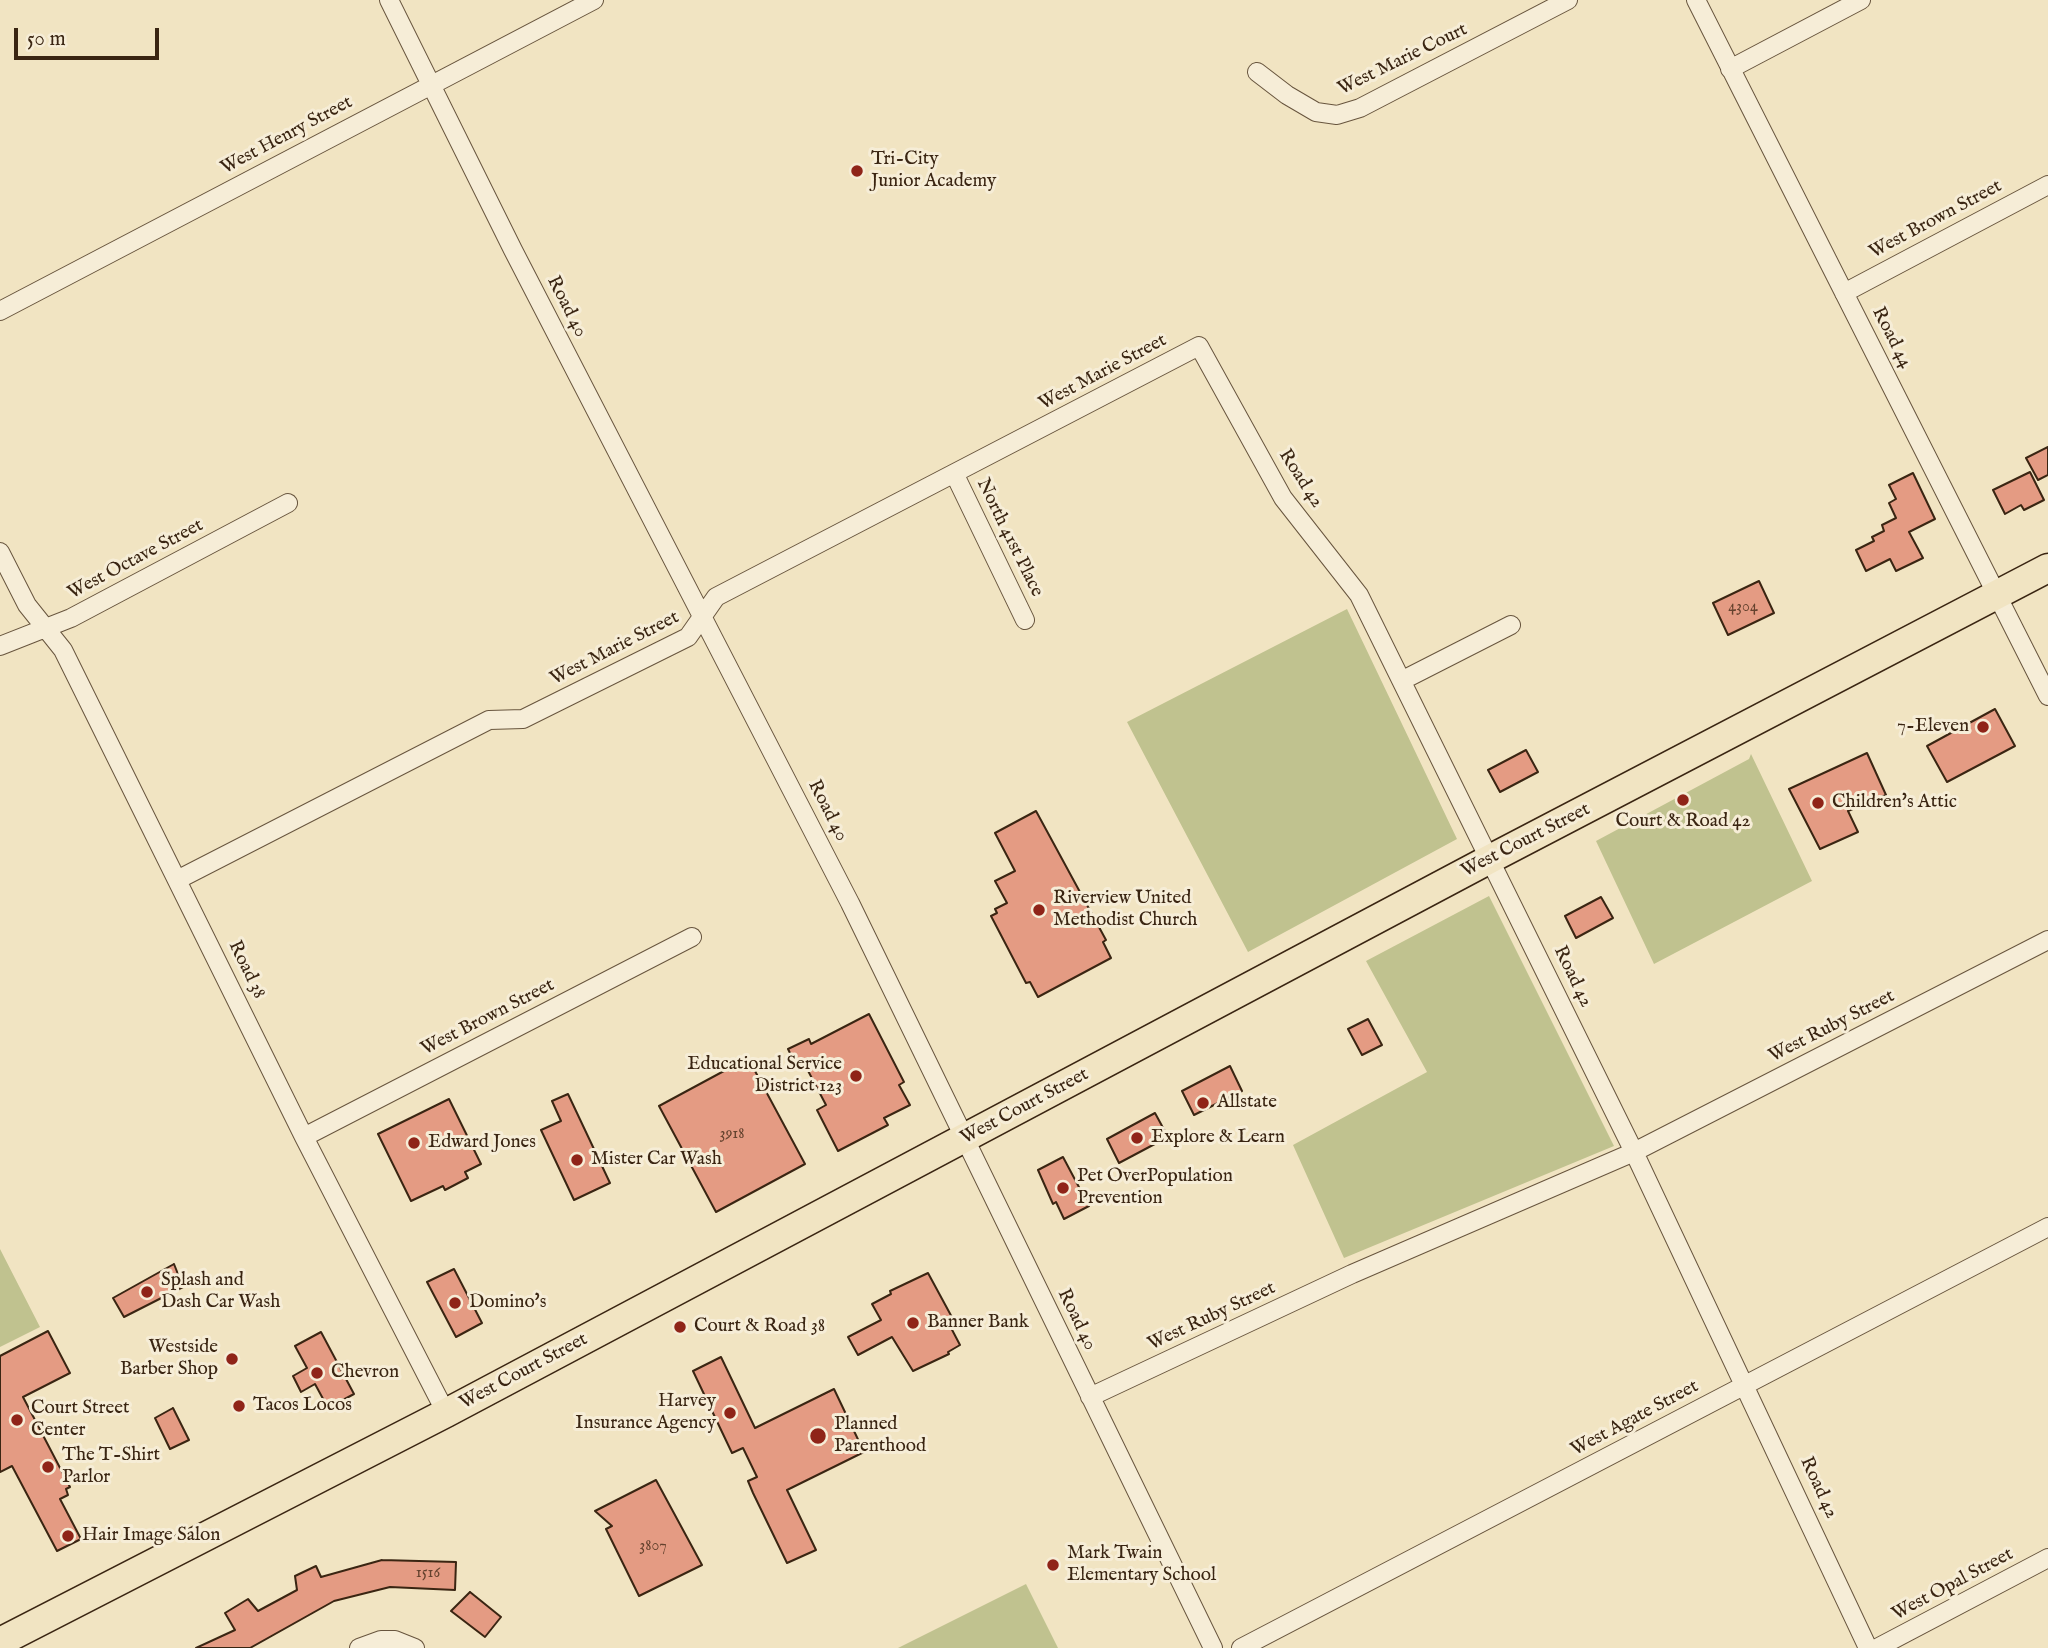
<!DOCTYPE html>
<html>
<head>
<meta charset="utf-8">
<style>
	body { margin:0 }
	#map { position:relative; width:2048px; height:1648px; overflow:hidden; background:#f1e4c2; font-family:"IM FELL English",serif }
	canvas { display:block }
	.scale { position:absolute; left:14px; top:28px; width:145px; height:32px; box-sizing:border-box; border:4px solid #3a2512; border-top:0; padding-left:9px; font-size:21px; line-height:24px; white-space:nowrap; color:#3a2512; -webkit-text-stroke:5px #f6edd7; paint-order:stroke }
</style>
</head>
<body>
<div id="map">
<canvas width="2048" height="1648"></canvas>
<div class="scale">50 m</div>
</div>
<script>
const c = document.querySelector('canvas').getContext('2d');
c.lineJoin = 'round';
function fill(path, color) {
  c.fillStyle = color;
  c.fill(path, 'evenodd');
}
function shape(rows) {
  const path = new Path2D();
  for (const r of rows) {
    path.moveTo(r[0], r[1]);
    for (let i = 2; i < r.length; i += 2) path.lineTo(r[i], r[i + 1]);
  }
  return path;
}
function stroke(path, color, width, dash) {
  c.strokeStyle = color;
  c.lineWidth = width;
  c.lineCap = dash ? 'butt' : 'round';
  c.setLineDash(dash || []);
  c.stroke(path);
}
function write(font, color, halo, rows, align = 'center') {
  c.font = font + ' "IM FELL English",serif';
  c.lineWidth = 6;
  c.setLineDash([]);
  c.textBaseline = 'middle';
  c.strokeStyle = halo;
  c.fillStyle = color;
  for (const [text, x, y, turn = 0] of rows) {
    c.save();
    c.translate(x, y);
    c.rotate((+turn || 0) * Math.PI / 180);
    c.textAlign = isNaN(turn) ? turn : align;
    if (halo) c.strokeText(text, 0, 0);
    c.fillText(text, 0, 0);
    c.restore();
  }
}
fill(shape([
	[1347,609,1457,839,1248,952,1127,722],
	[1751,754,1812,881,1654,964,1596,841,1749,759],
	[1489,896,1614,1146,1344,1258,1293,1145,1427,1072,1366,961],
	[0,1249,40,1327,0,1347],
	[1026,1584,1058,1648,898,1648]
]), '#c0c28f');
const building = shape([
	[2048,447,2048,475,2038,480,2026,458,2048,447],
	[2030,472,2044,500,2024,510,2021,505,2005,514,1993,490,2030,472],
	[1913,473,1935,519,1909,532,1923,558,1896,571,1890,559,1866,571,1856,550,1874,541,1872,537,1884,531,1882,525,1896,518,1889,503,1896,499,1889,485,1913,473],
	[1759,581,1774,613,1728,635,1713,603,1759,581],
	[1995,709,2015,746,1947,782,1927,746,1995,709],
	[1526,750,1538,772,1500,792,1488,770,1526,750],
	[1867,753,1886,795,1848,811,1858,832,1820,849,1789,789,1867,753],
	[1036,811,1106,940,1103,942,1111,958,1038,997,1030,982,1026,983,991,916,997,913,995,909,1007,903,995,881,1015,871,995,833,1036,811],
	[1601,897,1613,918,1576,938,1565,916,1601,897],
	[869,1014,904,1082,899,1085,910,1105,884,1118,888,1125,838,1151,817,1110,826,1105,805,1065,798,1069,788,1049,809,1039,811,1044,869,1014],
	[1368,1019,1382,1045,1362,1055,1348,1029,1368,1019],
	[748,1058,805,1164,716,1212,659,1106,748,1058],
	[1230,1066,1242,1091,1194,1115,1182,1091,1230,1066],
	[568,1094,610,1183,574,1200,541,1130,561,1121,552,1101,568,1094],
	[449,1099,481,1164,465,1172,468,1178,445,1190,443,1186,411,1201,378,1134,449,1099],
	[1155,1113,1168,1137,1119,1163,1107,1139,1155,1113],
	[1063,1157,1089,1206,1064,1219,1056,1202,1053,1204,1038,1170,1063,1157],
	[174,1264,183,1287,124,1317,113,1298,174,1264],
	[454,1269,482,1323,456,1337,427,1282,454,1269],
	[928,1273,954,1321,949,1324,960,1345,948,1352,949,1354,913,1371,892,1337,858,1355,848,1337,881,1320,872,1304,891,1294,890,1291,928,1273],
	[48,1331,70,1373,23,1397,70,1487,66,1489,68,1495,60,1499,81,1539,57,1551,12,1466,0,1472,0,1356,48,1331],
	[321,1332,354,1394,328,1408,315,1384,301,1392,293,1376,307,1368,295,1346,321,1332],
	[721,1357,755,1428,834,1389,864,1452,787,1490,816,1550,787,1563,753,1493,748,1481,757,1477,743,1448,732,1453,693,1371,721,1357],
	[173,1408,189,1440,170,1449,155,1418,173,1408],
	[656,1480,702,1565,639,1596,606,1529,612,1526,595,1511,656,1480],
	[382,1560,456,1562,455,1590,390,1587,334,1601,250,1648,196,1648,235,1630,225,1613,248,1599,258,1611,297,1590,295,1576,316,1566,321,1577,382,1560],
	[470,1592,501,1617,485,1637,451,1611,470,1592]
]);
fill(building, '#e49b83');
stroke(building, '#3a2512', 2);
const minor = shape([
	[389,0,513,250,850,903,1213,1648],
	[1696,0,2048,696],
	[1730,69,1861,0],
	[1257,72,1287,95,1316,112,1337,115,1360,108,1568,0],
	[1844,293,2048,185],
	[0,311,594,0],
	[955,475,1025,620],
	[0,552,27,605,63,650,304,1137,446,1413],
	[0,646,71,618,288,503],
	[1403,680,1511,625],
	[179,879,489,720,523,719,688,637,716,597,1199,346,1283,498,1359,595,1634,1152,1868,1648],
	[304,1137,692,937],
	[1090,1397,1352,1274,1634,1152,2048,940],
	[359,1648,381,1640,395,1640,415,1648],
	[1241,1648,2048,1227],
	[1877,1648,2048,1558]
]);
const primary = shape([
	[0,1642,446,1413,1490,859,2048,568]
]);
stroke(minor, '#68553e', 20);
stroke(primary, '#3a2512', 31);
stroke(minor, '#f6edd7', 18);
stroke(primary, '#f1e4c2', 28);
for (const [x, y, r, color] of [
	[857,171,7,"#8f2418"],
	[1983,727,7,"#8f2418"],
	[1683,800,7,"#8f2418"],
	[1818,803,7,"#8f2418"],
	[1039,910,7,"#8f2418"],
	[856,1076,7,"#8f2418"],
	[1203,1103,7,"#8f2418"],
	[1137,1138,7,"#8f2418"],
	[414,1143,7,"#8f2418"],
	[577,1160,7,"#8f2418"],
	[1063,1188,7,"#8f2418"],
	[147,1292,7,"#8f2418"],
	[455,1303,7,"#8f2418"],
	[913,1323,7,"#8f2418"],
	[680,1327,7,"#8f2418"],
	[232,1359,7,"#8f2418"],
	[317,1373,7,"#8f2418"],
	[239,1406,7,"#8f2418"],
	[730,1413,7,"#8f2418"],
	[17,1420,7,"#8f2418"],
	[818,1436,9,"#8f2418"],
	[48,1467,7,"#8f2418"],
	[68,1536,7,"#8f2418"],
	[1053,1565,7,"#8f2418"]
]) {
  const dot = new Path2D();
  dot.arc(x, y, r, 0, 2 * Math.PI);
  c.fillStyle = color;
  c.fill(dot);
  stroke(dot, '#f6edd7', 2.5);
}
write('16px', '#64422e', null, [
	["4304",1743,608],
	["3918",732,1135],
	["3807",653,1547],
	["1516",428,1574]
]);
write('19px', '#3a2512', '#f6edd7', [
	["West Marie Court",1403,60,-26],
	["West Henry Street",287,136,-28],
	["West Brown Street",1936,220,-28],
	["Road 40",566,307,63],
	["Road 44",1891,338,63],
	["West Marie Street",1103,373,-28],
	["Road 42",1300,479,57],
	["North 41st Place",1009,538,64],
	["West Octave Street",136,560,-28],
	["West Marie Street",615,649,-27],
	["Road 40",827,811,63],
	["West Court Street",1526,841,-27],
	["Road 38",246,970,64],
	["Road 42",1572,977,64],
	["West Brown Street",488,1018,-27],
	["West Ruby Street",1832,1027,-27],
	["West Court Street",1025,1107,-28],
	["West Ruby Street",1212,1317,-25],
	["Road 40",1076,1320,64],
	["West Court Street",524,1372,-28],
	["West Agate Street",1635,1419,-28],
	["Road 42",1818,1488,65],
	["West Opal Street",1953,1585,-28]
]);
write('19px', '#3a2512', '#f6edd7', [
	["Tri-City",871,160],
	["Junior Academy",871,182],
	["7-Eleven",1969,727,"right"],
	["Children's Attic",1832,803],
	["Court & Road 42",1683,822,"center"],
	["Riverview United",1053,899],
	["Methodist Church",1053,921],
	["Educational Service",842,1065,"right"],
	["District 123",842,1087,"right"],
	["Allstate",1217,1103],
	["Explore & Learn",1151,1138],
	["Edward Jones",428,1143],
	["Mister Car Wash",591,1160],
	["Pet OverPopulation",1077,1177],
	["Prevention",1077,1199],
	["Splash and",161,1281],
	["Dash Car Wash",161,1303],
	["Domino's",469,1303],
	["Banner Bank",927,1323],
	["Court & Road 38",694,1327],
	["Westside",218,1348,"right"],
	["Barber Shop",218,1370,"right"],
	["Chevron",331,1373],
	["Harvey",716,1402,"right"],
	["Insurance Agency",716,1424,"right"],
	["Tacos Locos",253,1406],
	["Court Street",31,1409],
	["Center",31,1431],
	["Planned",834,1425],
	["Parenthood",834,1447],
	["The T-Shirt",62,1456],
	["Parlor",62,1478],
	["Hair Image Salon",82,1536],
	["Mark Twain",1067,1554],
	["Elementary School",1067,1576]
], 'left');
</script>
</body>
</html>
